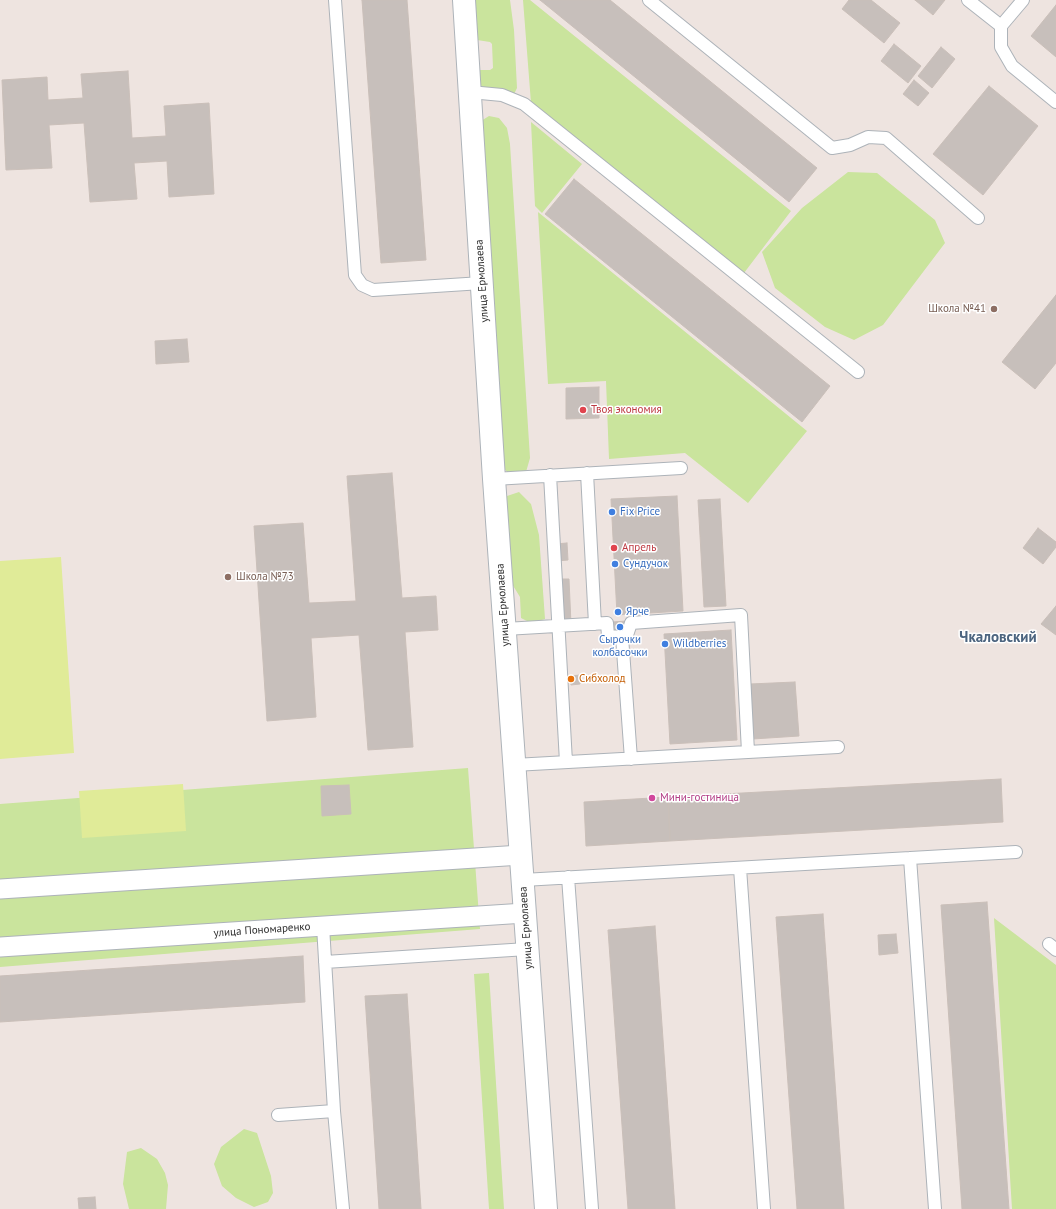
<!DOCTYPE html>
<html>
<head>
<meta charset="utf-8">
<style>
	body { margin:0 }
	canvas { display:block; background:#eee4e0 }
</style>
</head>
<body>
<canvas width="1056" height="1209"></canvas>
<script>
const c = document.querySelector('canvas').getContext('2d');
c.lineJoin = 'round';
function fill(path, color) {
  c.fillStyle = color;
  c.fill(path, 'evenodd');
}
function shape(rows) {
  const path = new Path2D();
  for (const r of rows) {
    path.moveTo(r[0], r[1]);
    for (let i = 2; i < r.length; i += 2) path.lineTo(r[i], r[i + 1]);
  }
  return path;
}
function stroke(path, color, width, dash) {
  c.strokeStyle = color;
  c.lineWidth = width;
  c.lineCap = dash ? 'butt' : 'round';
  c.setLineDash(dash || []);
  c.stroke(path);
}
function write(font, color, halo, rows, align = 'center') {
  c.font = font + ' "PT Sans",sans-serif';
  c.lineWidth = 3;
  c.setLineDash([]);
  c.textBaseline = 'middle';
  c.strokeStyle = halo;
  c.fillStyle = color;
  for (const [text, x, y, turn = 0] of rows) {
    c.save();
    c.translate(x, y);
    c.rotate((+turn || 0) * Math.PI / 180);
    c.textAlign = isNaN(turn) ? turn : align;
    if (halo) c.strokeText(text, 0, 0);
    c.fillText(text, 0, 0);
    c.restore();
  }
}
fill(shape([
	[472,0,510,0,514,30,517,88,514,94,484,92,480,83,479,70,490,70,493,68,492,44,490,42,477,40],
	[523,0,530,0,791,211,744,273,531,103],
	[489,116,499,118,507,128,510,144,530,458,526,472,508,473,501,465,481,121],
	[531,122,582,164,542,213,535,206],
	[848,172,877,173,935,220,945,243,883,325,854,340,825,327,775,288,762,252,802,208],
	[538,212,807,431,748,503,685,453,609,459,606,381,548,384],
	[519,492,531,504,539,535,545,619,531,623,521,618,520,597,509,579,507,496],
	[468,768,480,929,0,967,0,804],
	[994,918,1056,965,1056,1209,1012,1209],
	[489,973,504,1209,489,1209,474,974],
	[244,1129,257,1133,271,1176,273,1193,268,1202,254,1207,236,1198,222,1186,214,1164,221,1147],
	[141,1148,157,1159,165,1173,168,1185,166,1209,129,1209,123,1184,127,1152]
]), '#cae49d');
fill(shape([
	[61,557,74,753,0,759,0,561],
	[183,784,186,831,82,838,79,791]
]), '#e0eb98');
const building = shape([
	[362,0,407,0,426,260,381,263,362,0],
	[540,0,610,0,817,168,789,202,540,0],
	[849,0,871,0,900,23,884,43,842,9,849,0],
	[915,0,945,0,933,15,915,0],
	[1056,5,1056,57,1031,36,1056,5],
	[894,44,921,66,908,83,881,61,894,44],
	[941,47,955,59,932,88,918,76,941,47],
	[128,71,132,138,166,136,164,106,209,103,214,194,169,197,167,161,134,163,137,199,90,202,84,123,49,125,52,168,6,170,2,80,47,77,48,100,83,98,81,74,128,71],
	[914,80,929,93,918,106,903,94,914,80],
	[989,86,1038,126,983,195,933,154,989,86],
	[574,179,830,386,802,422,545,214,574,179],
	[1056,295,1056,363,1035,389,1002,362,1056,295],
	[187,339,189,362,156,364,155,341,187,339],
	[599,387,599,418,566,419,566,388,599,387],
	[392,473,402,598,436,596,438,630,405,632,413,747,368,750,359,635,311,638,316,717,267,721,254,526,303,523,309,603,356,601,347,476,392,473],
	[677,496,683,611,617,615,611,499,677,496],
	[720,499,726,606,704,607,698,500,720,499],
	[1038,528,1056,542,1056,547,1043,564,1023,548,1038,528],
	[567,543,568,560,557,561,555,544,567,543],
	[557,579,569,579,571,624,559,625,557,579],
	[1056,606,1056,635,1041,624,1056,606],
	[627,621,627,632,613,633,612,622,627,621],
	[731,630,737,740,670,744,664,634,731,630],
	[580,675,580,684,571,685,570,676,580,675],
	[795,682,799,736,753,739,750,684,795,682],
	[1001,779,1003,822,670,841,668,797,1001,779],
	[349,785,351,814,322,816,321,786,349,785],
	[668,797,670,841,586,846,584,802,668,797],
	[987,902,1009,1209,962,1209,941,905,987,902],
	[823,914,844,1209,797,1209,776,917,823,914],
	[655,926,675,1209,628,1209,608,930,655,926],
	[896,934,898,953,879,955,878,935,896,934],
	[303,956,305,1002,0,1022,0,976,303,956],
	[407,994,421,1209,379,1209,365,996,407,994],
	[95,1197,96,1209,79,1209,78,1198,95,1197]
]);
fill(building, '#c7bfbb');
stroke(building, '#cabfb9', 1);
const service = shape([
	[335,0,355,275,362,285,373,290,482,283],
	[649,0,832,148,850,145,868,137,886,138,978,218],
	[968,0,1001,26],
	[1023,0,1001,26,1001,47,1012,66,1056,102],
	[470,92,502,95,524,104,858,372],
	[587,473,595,624],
	[550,475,566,762],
	[494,479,681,468],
	[505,629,607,623,608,636,622,637,627,635,631,623,741,615,748,752],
	[622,637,631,759],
	[514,765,838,747],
	[910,858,935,1209],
	[740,868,764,1209],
	[568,877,592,1209],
	[523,880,1016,852],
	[323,926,334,1111,343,1209],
	[1049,944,1056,950],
	[325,962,527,949],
	[278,1115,334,1111]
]);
const pedestrian = shape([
	[0,889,521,855],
	[0,947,525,913]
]);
const minor = shape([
	[464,0,494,479,546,1209]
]);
stroke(service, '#adb3b9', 14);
stroke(pedestrian, '#adb3b9', 21);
stroke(minor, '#adb3b9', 24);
stroke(service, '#fff', 12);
stroke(pedestrian, '#fff', 19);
stroke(minor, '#fff', 22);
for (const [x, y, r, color] of [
	[994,309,4,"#8d6e63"],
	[583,410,4,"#e0444e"],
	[612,512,4,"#3f7fe0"],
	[614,548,4,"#e0444e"],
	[615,564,4,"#3f7fe0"],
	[228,577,4,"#8d6e63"],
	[618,612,4,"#3f7fe0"],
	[620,627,4,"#3f7fe0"],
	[665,644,4,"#3f7fe0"],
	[571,679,4,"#e8710a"],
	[652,798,4,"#d1479c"]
]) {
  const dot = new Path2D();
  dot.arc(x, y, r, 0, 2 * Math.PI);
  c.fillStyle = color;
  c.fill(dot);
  stroke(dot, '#fff', 1.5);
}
write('11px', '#2d2d2d', '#fff', [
	["улица Ермолаева",482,281,-94],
	["улица Ермолаева",503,605,-94],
	["улица Ермолаева",526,928,-94],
	["улица Пономаренко",262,930,-4]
]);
write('11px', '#785e54', '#fff', [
	["Школа №41",986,309],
	["Школа №73",236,577,"left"]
], 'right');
write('11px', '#be3a42', '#fff', [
	["Твоя экономия",591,410],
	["Апрель",622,548]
], 'left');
write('11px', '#366cbe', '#fff', [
	["Fix Price",620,512],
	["Сундучок",623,564],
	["Ярче",626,612],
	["Сырочки",620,640,"center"],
	["колбасочки",620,653,"center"],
	["Wildberries",673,644]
], 'left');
write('11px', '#c56008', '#fff', [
	["Сибхолод",579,679]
], 'left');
write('11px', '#b23c85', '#fff', [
	["Мини-гостиница",660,798]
], 'left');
write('bold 15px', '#4c647f', '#fff', [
	["Чкаловский",998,638]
]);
</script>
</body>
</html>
